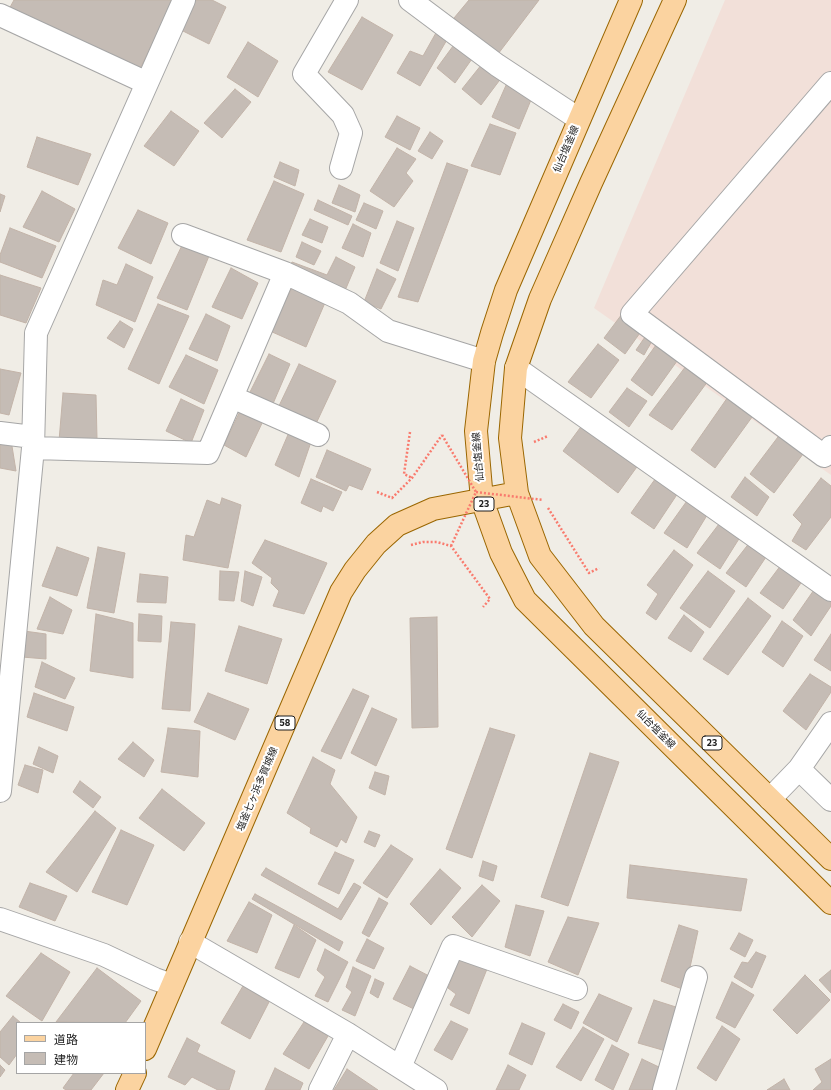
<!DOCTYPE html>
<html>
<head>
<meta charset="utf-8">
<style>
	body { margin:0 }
	#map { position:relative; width:831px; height:1090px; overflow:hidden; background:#f0ede6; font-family:Commissioner,"Noto Sans JP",sans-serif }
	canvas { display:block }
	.legend { position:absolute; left:16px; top:1022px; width:130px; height:52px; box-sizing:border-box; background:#fff; border:1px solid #a5a5a5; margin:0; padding:5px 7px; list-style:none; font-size:12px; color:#1f1f1f }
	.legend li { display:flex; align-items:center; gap:8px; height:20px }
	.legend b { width:20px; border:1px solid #a5a5a5 }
</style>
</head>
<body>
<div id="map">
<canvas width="831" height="1090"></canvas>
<ul class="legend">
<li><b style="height:5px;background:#fbd3a0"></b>道路</li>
<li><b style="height:11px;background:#c5bcb5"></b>建物</li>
</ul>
</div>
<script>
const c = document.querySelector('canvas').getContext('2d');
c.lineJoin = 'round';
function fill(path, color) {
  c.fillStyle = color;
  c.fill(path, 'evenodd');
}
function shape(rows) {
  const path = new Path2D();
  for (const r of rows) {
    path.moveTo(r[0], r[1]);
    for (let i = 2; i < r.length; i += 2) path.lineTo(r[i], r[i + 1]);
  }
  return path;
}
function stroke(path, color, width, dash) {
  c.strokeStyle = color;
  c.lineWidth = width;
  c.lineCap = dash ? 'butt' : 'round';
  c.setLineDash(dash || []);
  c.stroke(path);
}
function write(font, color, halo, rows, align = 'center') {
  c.font = font + ' Commissioner,"Noto Sans JP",sans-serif';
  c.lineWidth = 4;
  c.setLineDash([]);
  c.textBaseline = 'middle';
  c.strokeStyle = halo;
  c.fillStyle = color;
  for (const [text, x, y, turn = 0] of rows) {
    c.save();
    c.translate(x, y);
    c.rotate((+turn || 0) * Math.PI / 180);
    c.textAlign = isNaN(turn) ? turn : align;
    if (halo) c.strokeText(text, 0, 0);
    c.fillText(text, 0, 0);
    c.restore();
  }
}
fill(shape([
	[725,0,831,0,831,475,594,308]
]), '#f2e0d9');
const building = shape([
	[14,0,173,0,138,73,8,11,14,0],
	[195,0,212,0,226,7,209,44,179,29,195,0],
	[469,0,539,0,498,54,454,18,469,0],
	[362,17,393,35,362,90,328,72,362,17],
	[437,31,448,38,420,86,397,73,410,51,423,56,437,31],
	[248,42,278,61,258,97,227,77,248,42],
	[456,42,474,56,455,83,437,68,456,42],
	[482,64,502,77,481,105,462,89,482,64],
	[507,83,533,95,519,129,492,117,507,83],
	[235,89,251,102,222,138,204,123,235,89],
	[171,111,199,131,174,166,144,146,171,111],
	[397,116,420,128,410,150,385,137,397,116],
	[490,124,516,133,500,175,471,166,490,124],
	[430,132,443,141,432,159,418,151,430,132],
	[37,137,91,154,78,185,27,167,37,137],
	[397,148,416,159,406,173,413,181,394,207,370,191,397,148],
	[280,162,299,170,295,186,274,177,280,162],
	[447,163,468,170,418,302,398,297,447,163],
	[274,181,304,194,281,252,247,240,274,181],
	[339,185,360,195,355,212,332,203,339,185],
	[42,191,75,209,59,242,23,227,42,191],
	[0,194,5,196,0,212,0,194],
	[318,200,352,216,348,225,314,210,318,200],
	[364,203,383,211,376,229,356,220,364,203],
	[138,210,168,223,151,264,118,248,138,210],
	[310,219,328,227,322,243,302,235,310,219],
	[397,221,414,228,398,271,380,263,397,221],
	[353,224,371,233,363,257,342,248,353,224],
	[10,228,56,246,42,278,0,262,0,255,10,228],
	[185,239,211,251,187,310,157,298,185,239],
	[302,242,321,251,314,265,296,257,302,242],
	[336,257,355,267,344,293,288,269,292,262,327,275,336,257],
	[126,264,153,277,135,322,96,305,103,280,117,285,126,264],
	[231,268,258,283,242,319,212,307,231,268],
	[377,269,396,279,381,309,364,302,377,269],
	[0,275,41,288,26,323,0,315,0,275],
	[294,284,327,298,306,347,270,331,294,284],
	[158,304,189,316,159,384,128,369,158,304],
	[206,314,230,326,217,361,189,349,206,314],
	[622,314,642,330,625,354,604,338,622,314],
	[120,321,133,329,124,348,107,338,120,321],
	[645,337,652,341,644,355,636,350,645,337],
	[598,344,619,360,591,398,568,382,598,344],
	[656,345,677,361,652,396,631,380,656,345],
	[269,354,290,364,272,406,249,394,269,354],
	[186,355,218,370,204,404,169,387,186,355],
	[299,364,336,381,314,428,277,410,299,364],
	[686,366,708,381,672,430,649,415,686,366],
	[0,369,21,373,9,415,0,413,0,369],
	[627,388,647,401,629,427,609,412,627,388],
	[63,393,96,395,97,439,59,441,63,393],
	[730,394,755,413,715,468,691,450,730,394],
	[181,399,204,410,191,443,166,431,181,399],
	[241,409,264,419,246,457,224,445,241,409],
	[583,424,639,464,618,493,563,451,583,424],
	[290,430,312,439,299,477,275,465,290,430],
	[781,433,806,450,774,493,750,474,781,433],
	[0,437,11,440,16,471,0,468,0,437],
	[327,450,371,469,362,490,349,485,346,491,316,477,327,450],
	[658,475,680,490,654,529,631,513,658,475],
	[745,477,769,497,757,516,731,497,745,477],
	[821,478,831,486,831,517,806,550,792,541,802,524,793,515,821,478],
	[311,479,342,492,333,511,323,506,321,512,301,503,311,479],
	[222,498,241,505,228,568,183,560,186,535,194,537,207,500,220,505,222,498],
	[689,498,709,512,687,548,664,533,689,498],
	[722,520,742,534,720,569,697,553,722,520],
	[265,540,327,563,304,614,273,606,279,591,271,583,272,578,252,563,265,540],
	[750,542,768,554,746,587,726,573,750,542],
	[57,547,89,558,77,596,42,586,57,547],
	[98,547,125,553,114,613,87,608,98,547],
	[674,550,693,565,656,620,646,613,658,594,647,585,674,550],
	[781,565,803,580,783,609,760,593,781,565],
	[220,571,239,572,234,601,219,600,220,571],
	[245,571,262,577,253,606,241,601,245,571],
	[708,571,735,591,710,628,680,608,708,571],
	[140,574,168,577,166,603,137,602,140,574],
	[816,587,831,597,831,606,811,636,793,620,816,587],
	[50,597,72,610,63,634,37,629,50,597],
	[748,598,771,616,728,675,703,659,748,598],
	[96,614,133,623,133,678,90,671,96,614],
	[139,614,162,616,161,642,138,641,139,614],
	[684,615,704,632,691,652,668,638,684,615],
	[437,617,438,727,412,728,410,618,437,617],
	[782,621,803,636,783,667,762,652,782,621],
	[171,622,195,624,190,711,162,709,171,622],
	[239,626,282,639,267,684,225,671,239,626],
	[24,631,46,634,46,659,22,657,24,631],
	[831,634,831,671,814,660,831,634],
	[42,662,75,678,65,699,35,687,42,662],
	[810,674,831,687,831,692,806,730,783,711,810,674],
	[353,689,369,696,341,759,321,751,353,689],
	[34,693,74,707,67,731,27,717,34,693],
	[208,693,249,709,235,740,194,722,208,693],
	[372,708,397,719,376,766,351,753,372,708],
	[168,728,200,731,198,777,161,772,168,728],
	[490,728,515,735,472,858,446,849,490,728],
	[133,742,154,760,144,777,118,759,133,742],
	[39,747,58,756,53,773,33,764,39,747],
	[590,753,619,762,568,906,541,897,590,753],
	[313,757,335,770,330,784,357,817,346,843,341,839,337,847,310,833,311,828,287,813,313,757],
	[25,765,43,770,38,793,18,785,25,765],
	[375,772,389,776,385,795,369,788,375,772],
	[80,781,101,797,93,808,73,792,80,781],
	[162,789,205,823,184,851,139,818,162,789],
	[95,811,116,828,77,892,46,872,95,811],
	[121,830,154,845,127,905,92,892,121,830],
	[369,831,380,835,375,847,364,842,369,831],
	[391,845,413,859,387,898,363,883,391,845],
	[335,852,354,860,339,894,318,884,335,852],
	[483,861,497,866,493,881,479,876,483,861],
	[630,865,747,879,741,911,627,898,630,865],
	[266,868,338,909,354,883,361,887,341,920,261,875,266,868],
	[440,869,461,888,431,925,410,904,440,869],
	[30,883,67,896,55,921,19,907,30,883],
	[482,885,500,901,472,937,452,917,482,885],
	[255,894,343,942,339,951,252,899,255,894],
	[379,898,388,903,369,937,362,933,379,898],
	[249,902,272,915,257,953,227,941,249,902],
	[516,905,544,911,530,956,505,947,516,905],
	[568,917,599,923,578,975,548,962,568,917],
	[294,925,316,940,299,978,275,968,294,925],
	[679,925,698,931,685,990,661,981,679,925],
	[739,933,753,940,745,957,730,949,739,933],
	[367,939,384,948,374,969,356,961,367,939],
	[325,949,348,962,328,1002,315,996,325,977,317,970,325,949],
	[756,952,766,956,752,988,734,977,742,962,748,963,756,952],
	[41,953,70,972,42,1021,6,996,41,953],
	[460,958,487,969,469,1014,450,1005,456,994,448,988,460,958],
	[410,966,431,977,416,1010,393,999,410,966],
	[353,967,371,976,355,1016,342,1010,352,992,346,987,353,967],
	[97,968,141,1001,125,1023,56,1022,97,968],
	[831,970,831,993,819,980,831,970],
	[805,975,830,1000,797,1034,773,1010,805,975],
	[375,979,384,983,378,998,370,993,375,979],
	[732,982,754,995,735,1028,716,1018,732,982],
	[243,986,269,1002,250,1039,221,1023,243,986],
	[599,994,632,1008,617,1042,583,1023,599,994],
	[654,1000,679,1008,666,1051,638,1043,654,1000],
	[563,1004,579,1012,571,1029,554,1020,563,1004],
	[13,1016,21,1023,17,1023,17,1054,9,1065,0,1057,0,1032,13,1016],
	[451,1021,468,1029,452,1060,434,1050,451,1021],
	[304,1022,328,1036,309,1069,283,1054,304,1022],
	[522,1023,545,1033,532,1065,509,1054,522,1023],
	[722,1026,740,1039,716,1081,697,1068,722,1026],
	[583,1027,604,1039,581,1081,556,1067,583,1027],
	[187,1038,200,1045,197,1052,235,1071,229,1090,218,1090,192,1077,185,1085,168,1077,187,1038],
	[612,1045,629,1054,613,1090,595,1080,612,1045],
	[642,1059,661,1068,652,1090,629,1090,642,1059],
	[831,1059,831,1090,813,1090,822,1082,815,1069,831,1059],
	[0,1065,5,1070,0,1077,0,1065],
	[508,1065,526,1075,519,1090,496,1090,508,1065],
	[275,1068,303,1083,300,1090,265,1090,275,1068],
	[347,1069,378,1090,334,1090,347,1069],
	[74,1073,104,1073,91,1090,66,1090,63,1088,74,1073],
	[784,1079,790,1090,767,1090,784,1079]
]);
fill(building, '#c5bcb5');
stroke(building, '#c2b3a8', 1);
const minor = shape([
	[410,0,497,65,579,119],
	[0,15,147,83],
	[831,83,632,314,824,456,831,447],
	[341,168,351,133,343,115,304,74,347,0],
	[285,273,349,303,388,331,484,361],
	[516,368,831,590],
	[232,397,318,435],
	[0,433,33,437],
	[33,448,208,453,285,273,183,235],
	[799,769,831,800],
	[0,791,33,448,36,333,184,0],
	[770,799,799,769,831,723],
	[0,919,104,955,155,979,172,985],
	[190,942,348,1034,436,1090],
	[400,1067,453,946,576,989],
	[320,1090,348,1034],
	[664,1090,696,977]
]);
const major = shape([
	[631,0,506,290,492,333,484,361,476,431,482,500,501,553,525,600,831,903],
	[675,0,591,183,540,299,516,368,510,438,517,493,540,556,594,626,831,859],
	[145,1049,341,592,355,570,376,544,397,525,433,509,517,493],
	[127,1090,135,1073]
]);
stroke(minor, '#a6a6a6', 24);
stroke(major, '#9a6601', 24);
stroke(shape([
	[410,432,404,474,412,478],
	[534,442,548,436],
	[377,492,392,498,412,478,442,435],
	[548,508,589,573,599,568],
	[411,545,423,542,437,542,451,546,490,599,483,607]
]), '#f97b6e', 2.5, [2, 2]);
stroke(minor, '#fff', 22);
stroke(major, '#fbd3a0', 22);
stroke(shape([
	[442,435,476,492,451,546],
	[476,492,543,500]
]), '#f97b6e', 2.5, [2, 2]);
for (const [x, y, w] of [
	[484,504,20],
	[285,723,20],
	[712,743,20]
]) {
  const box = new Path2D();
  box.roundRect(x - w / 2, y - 7, w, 14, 3);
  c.fillStyle = '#fff';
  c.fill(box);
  stroke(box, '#1f1f1f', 1);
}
write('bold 9px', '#1f1f1f', null, [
	["23",484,504],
	["58",285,723],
	["23",712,743]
]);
write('10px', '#1f1f1f', '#fff', [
	["仙台塩釜線",566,149,-67],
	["仙台塩釜線",478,457,-95],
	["仙台塩釜線",656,729,45],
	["塩釜七ヶ浜多賀城線",257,789,-67]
]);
</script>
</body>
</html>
